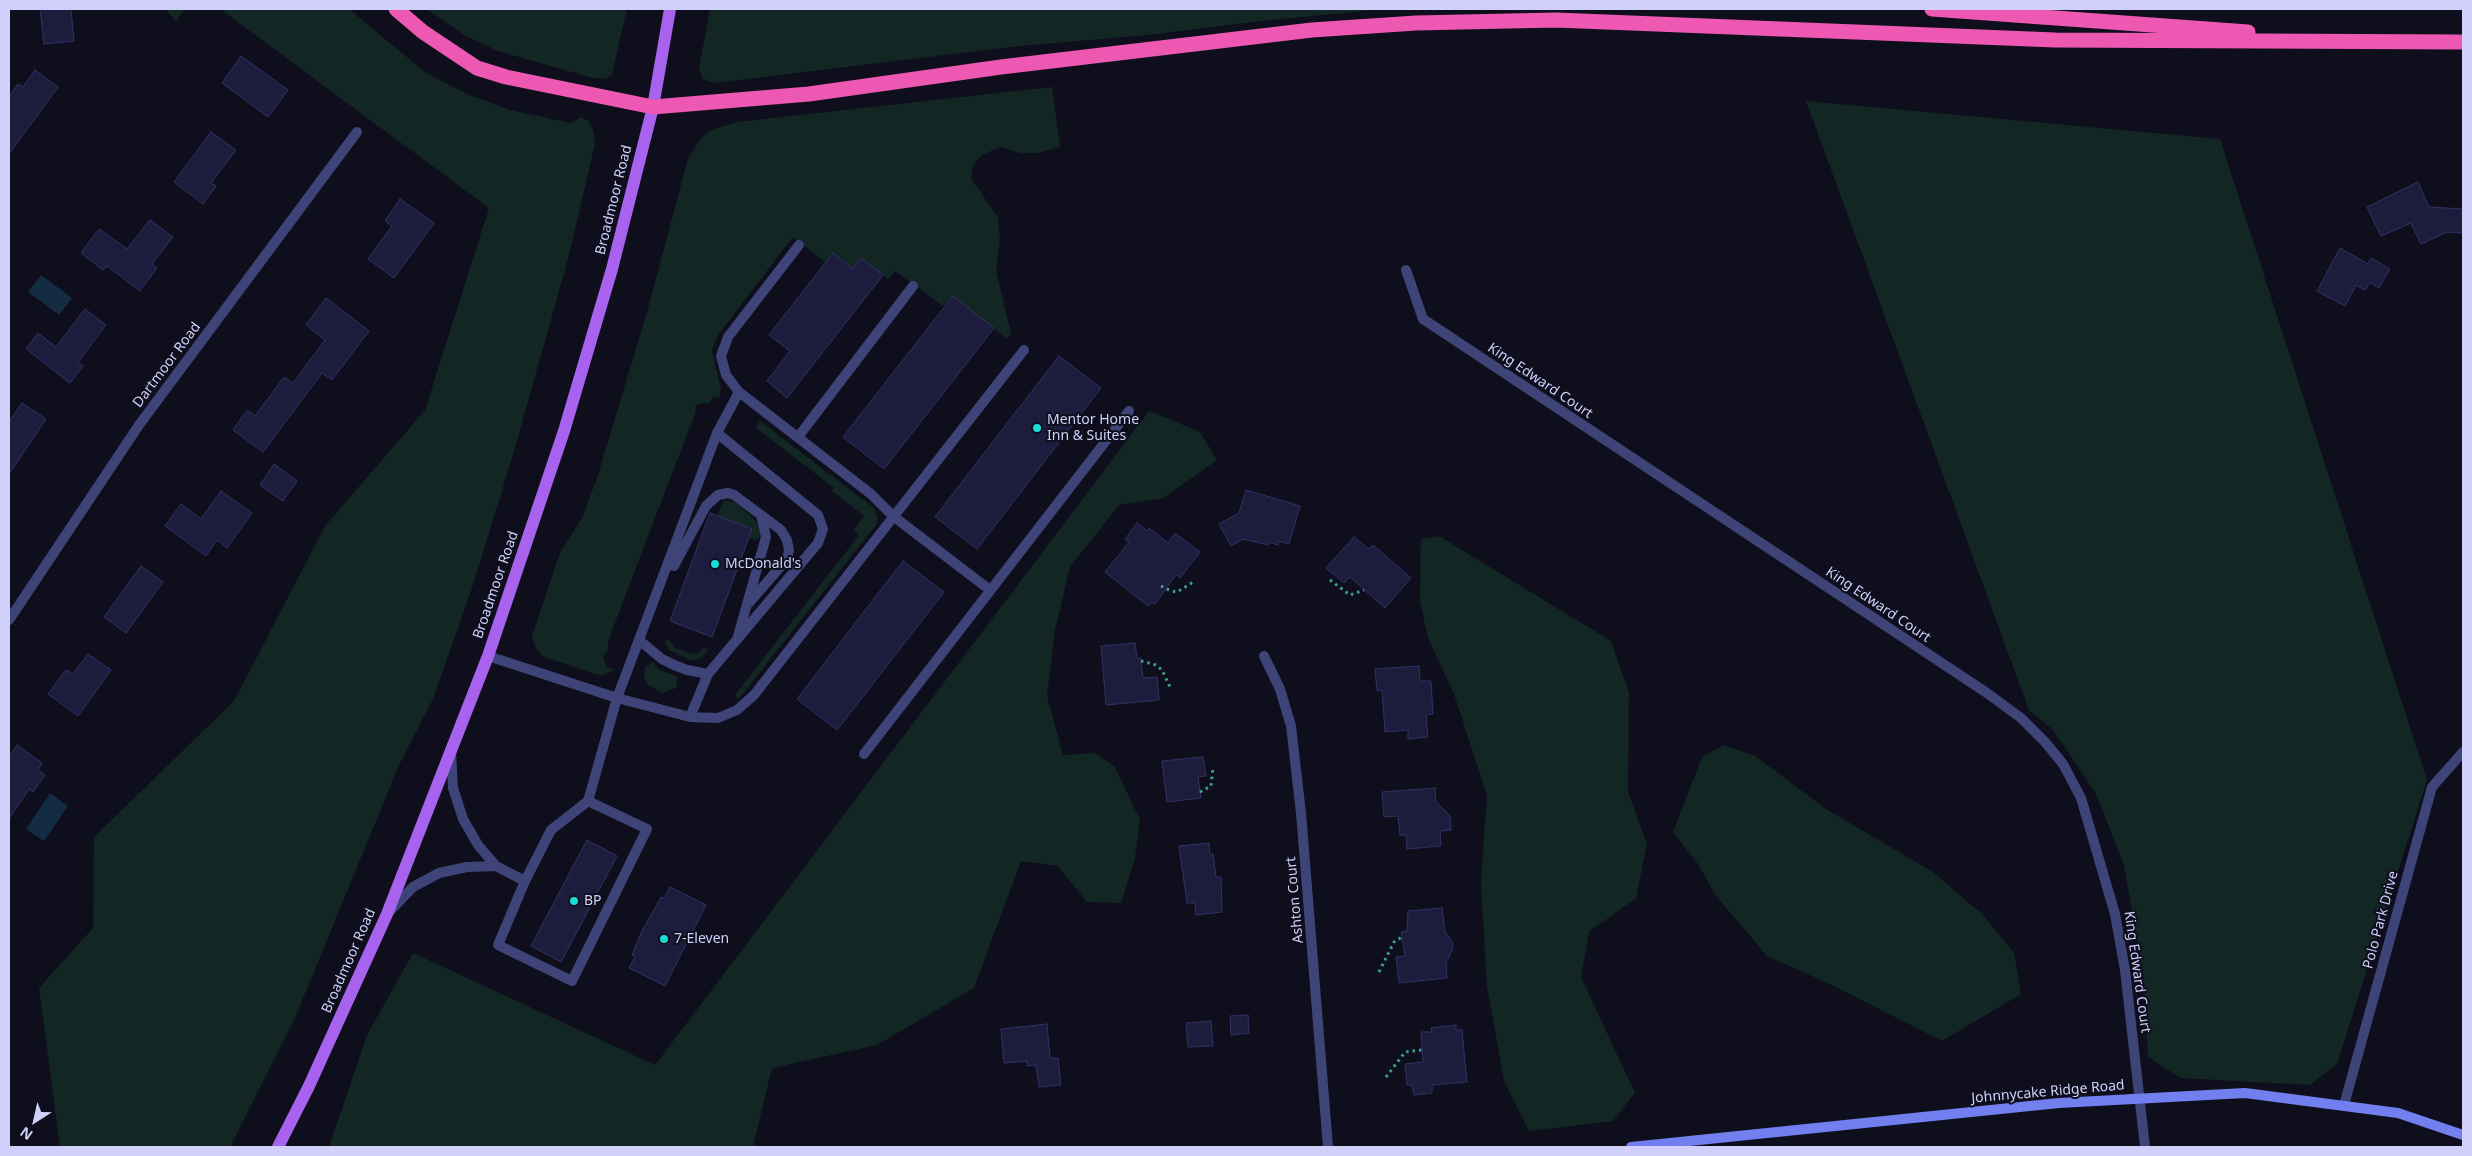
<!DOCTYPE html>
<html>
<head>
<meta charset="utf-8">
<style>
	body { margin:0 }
	#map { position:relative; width:2472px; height:1156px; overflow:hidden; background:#0f0e1d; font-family:"Noto Sans",sans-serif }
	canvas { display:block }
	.frame { position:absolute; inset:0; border:10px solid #d0d0fa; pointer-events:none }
	.north { position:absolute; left:10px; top:1096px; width:50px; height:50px; -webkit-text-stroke:4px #0f0e1d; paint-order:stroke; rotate:215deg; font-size:14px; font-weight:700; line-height:20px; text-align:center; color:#d0d0fa }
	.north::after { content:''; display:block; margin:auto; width:18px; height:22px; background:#d0d0fa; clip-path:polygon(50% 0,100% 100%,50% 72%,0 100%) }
</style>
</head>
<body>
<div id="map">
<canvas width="2472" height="1156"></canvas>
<div class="frame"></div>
<div class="north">N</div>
</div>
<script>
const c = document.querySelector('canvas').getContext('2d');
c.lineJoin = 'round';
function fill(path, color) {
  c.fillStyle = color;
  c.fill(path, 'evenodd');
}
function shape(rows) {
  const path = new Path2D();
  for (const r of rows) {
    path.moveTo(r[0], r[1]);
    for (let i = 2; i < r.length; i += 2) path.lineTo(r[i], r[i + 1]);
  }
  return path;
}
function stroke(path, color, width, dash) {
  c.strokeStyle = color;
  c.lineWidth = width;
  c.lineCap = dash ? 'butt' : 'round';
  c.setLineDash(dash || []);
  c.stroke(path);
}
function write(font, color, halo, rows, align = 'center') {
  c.font = font + ' "Noto Sans",sans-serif';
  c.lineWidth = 4;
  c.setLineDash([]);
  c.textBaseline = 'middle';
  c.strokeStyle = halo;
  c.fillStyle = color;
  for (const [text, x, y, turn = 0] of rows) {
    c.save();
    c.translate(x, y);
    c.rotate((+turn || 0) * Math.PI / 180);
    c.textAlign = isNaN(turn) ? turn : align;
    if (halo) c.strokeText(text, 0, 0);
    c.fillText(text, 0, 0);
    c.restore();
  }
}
fill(shape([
	[165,9,185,9,176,21],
	[220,9,349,9,426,73,467,94,510,110,571,123,581,117,589,121,594,133,595,144,568,259,515,448,473,585,433,699,399,765,295,1018,230,1147,60,1147,39,988,93,928,94,837,234,701,325,526,425,410,489,208],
	[427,9,627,9,612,74,605,79,593,78,498,51,464,35],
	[710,9,1385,9,1261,21,1148,35,1019,46,714,83,703,79,699,69],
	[1052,87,1060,147,1037,153,1020,153,1000,147,982,155,973,165,971,178,998,218,1000,238,996,271,1011,333,1007,339,953,296,943,306,895,271,888,279,861,258,853,269,833,253,825,262,793,237,718,335,712,350,721,389,719,398,714,397,709,403,698,404,695,407,696,411,608,641,608,650,603,657,607,667,615,670,603,675,595,674,542,656,535,646,532,637,534,630,560,553,583,516,598,475,648,309,688,158,703,136,714,129,737,122],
	[1806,101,2220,139,2427,780,2337,1064,2310,1085,2180,1078,2148,1057,2144,979,2124,865,2096,794,2053,730,2029,710],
	[1149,411,1200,432,1217,460,1164,498,1119,505,1070,567,1055,630,1047,696,1063,755,1095,753,1115,767,1140,820,1135,858,1121,903,1087,902,1058,866,1021,861,974,988,877,1045,772,1068,753,1147,329,1147,367,1035,413,953,655,1065],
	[760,421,874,508,878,519,876,525,738,700,735,695,859,535,854,530,864,516,832,491,834,488,755,427],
	[724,500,736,503,754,519,759,526,761,534,758,540,749,538,752,529,717,516],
	[1439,536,1611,641,1629,693,1628,792,1647,844,1636,898,1589,932,1581,977,1635,1093,1613,1121,1529,1131,1504,1081,1487,986,1481,882,1487,795,1454,694,1428,638,1420,601,1421,539],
	[669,640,675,648,692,654,697,654,704,647,708,650,700,659,690,660,669,650,664,641],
	[652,662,660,670,678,677,676,688,662,693,647,684,644,677,645,668],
	[1724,745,1755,756,1826,809,1933,872,1982,914,2014,953,2021,994,1942,1041,1830,984,1767,956,1716,896,1698,864,1673,832,1702,757]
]), '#122623');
fill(shape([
	[41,275,72,298,59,315,28,292],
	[50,793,68,806,44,841,26,829]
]), '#132c42');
const building = shape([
	[40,9,71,9,74,41,44,44,40,9],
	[241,56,288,90,268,117,222,83,241,56],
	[35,70,58,87,9,154,9,97,18,84,23,87,35,70],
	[211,132,236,150,211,183,216,186,203,204,174,182,211,132],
	[2418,182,2429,207,2463,209,2463,233,2447,232,2421,244,2411,223,2381,236,2367,207,2418,182],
	[400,199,434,223,394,278,368,259,392,226,385,221,400,199],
	[150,220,173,237,152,264,157,268,140,291,107,266,103,270,81,253,99,229,127,249,150,220],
	[2340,248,2368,264,2371,258,2390,269,2379,288,2370,283,2365,290,2356,285,2345,306,2317,291,2340,248],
	[833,253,853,269,861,258,883,275,787,398,767,381,790,351,769,335,833,253],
	[953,296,994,328,884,469,843,437,953,296],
	[326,298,369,331,332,380,322,373,263,452,233,430,247,410,255,416,284,377,293,383,325,340,306,325,326,298],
	[85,309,106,325,78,362,83,366,70,383,26,349,38,333,56,347,85,309],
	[1059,356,1101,388,977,549,935,517,1059,356],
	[22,403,46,419,9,474,9,422,22,403],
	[274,464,297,481,283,501,260,485,274,464],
	[1246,490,1300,506,1289,544,1279,541,1278,545,1269,542,1268,545,1243,539,1231,546,1219,524,1239,513,1246,490],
	[221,491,252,513,227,548,217,540,206,556,165,526,181,504,201,519,221,491],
	[710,513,752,529,712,637,670,621,710,513],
	[1137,523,1147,531,1149,528,1168,543,1175,533,1200,552,1180,578,1176,575,1155,604,1152,602,1148,606,1105,572,1129,542,1125,539,1137,523],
	[1354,537,1369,549,1373,545,1411,578,1385,608,1350,577,1344,583,1326,568,1354,537],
	[903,561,944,592,837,730,797,699,903,561],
	[141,566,163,582,126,633,104,617,141,566],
	[1135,643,1137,658,1141,658,1143,678,1157,677,1159,700,1106,705,1101,646,1135,643],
	[88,654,111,670,78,716,48,694,66,670,73,674,88,654],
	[1419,666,1420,681,1431,681,1433,714,1426,715,1428,737,1408,739,1408,730,1385,732,1382,690,1377,691,1375,669,1419,666],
	[17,745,42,763,38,770,45,775,33,792,29,789,9,819,9,757,17,745],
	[1203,757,1206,776,1198,777,1201,798,1167,802,1162,761,1203,757],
	[1435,788,1436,802,1450,816,1451,830,1440,831,1441,846,1407,849,1406,835,1400,835,1398,816,1384,817,1382,792,1435,788],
	[587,840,617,856,561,962,531,946,587,840],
	[1209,843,1210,854,1213,854,1216,877,1221,877,1222,912,1196,915,1195,903,1187,903,1179,846,1209,843],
	[670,887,706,905,665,986,629,968,635,956,632,955,641,933,661,897,664,898,670,887],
	[1442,908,1445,932,1452,941,1453,948,1446,963,1447,978,1399,983,1396,957,1405,956,1401,932,1407,931,1408,911,1442,908],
	[1248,1015,1249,1033,1231,1035,1230,1016,1248,1015],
	[1211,1021,1213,1046,1188,1047,1186,1023,1211,1021],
	[1047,1024,1050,1058,1058,1058,1061,1085,1039,1087,1036,1065,1027,1066,1027,1061,1004,1063,1001,1029,1047,1024],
	[1456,1025,1456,1030,1462,1030,1467,1082,1432,1085,1432,1093,1414,1095,1412,1085,1407,1085,1405,1064,1423,1062,1421,1032,1432,1032,1431,1028,1456,1025]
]);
fill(building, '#1e1c3c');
stroke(building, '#343166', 1);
stroke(shape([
	[1330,580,1350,595,1364,590],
	[1161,586,1171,591,1177,592,1195,581],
	[1141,661,1156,665,1162,670,1171,689],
	[1200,792,1211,786,1213,767],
	[1379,972,1394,942,1402,937],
	[1386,1077,1405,1052,1422,1050]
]), '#3aa38f', 3, [2.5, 4]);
stroke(shape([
	[799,245,728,337,721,356,726,375,739,392,871,494,893,516,990,590],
	[798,437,913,286],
	[674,566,706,506,718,495,728,493,734,495,761,515,766,537,738,636],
	[749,603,787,559,789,550,787,540,781,530,761,515],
	[639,640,662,659,674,665,687,670,708,674],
	[488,656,617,698,690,717,718,718,737,710,754,695,1024,350],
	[690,717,708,674,818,543,823,529,818,515,717,433],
	[451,752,453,788,463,819,478,845,496,866,525,881,498,945,572,981,647,829,588,801],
	[864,754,1129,411],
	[525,881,551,830,588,801,617,698,717,433,739,392],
	[389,912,413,887,439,873,467,867,496,866]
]), '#3e4477', 10);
stroke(shape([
	[1406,270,1423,319,1987,693,2021,718,2045,742,2063,764,2081,798,2115,914,2125,970,2145,1147],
	[9,620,139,425,357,132],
	[1264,656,1280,689,1291,726,1301,813,1328,1147],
	[2344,1105,2432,787,2463,752]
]), '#3e4477', 10);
stroke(shape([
	[1631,1147,2059,1103,2245,1093,2398,1113,2463,1135]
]), '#717fef', 10);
stroke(shape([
	[278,1147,309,1086,387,914,488,656,564,431,612,269,653,107,670,9]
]), '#a763ee', 12);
stroke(shape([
	[396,9,423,32,477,68,506,77,653,107,809,94,1001,67,1312,30,1416,23,1556,20,2055,40,2463,42],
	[1932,9,2248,32]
]), '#ed58b3', 15);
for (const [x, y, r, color] of [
	[1037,428,5,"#18ddd6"],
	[715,564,5,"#18ddd6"],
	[574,901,5,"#18ddd6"],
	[664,939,5,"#18ddd6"]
]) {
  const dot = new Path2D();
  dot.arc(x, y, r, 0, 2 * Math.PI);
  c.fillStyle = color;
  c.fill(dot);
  stroke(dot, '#0f0e1d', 2);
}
write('14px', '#d0d0fa', '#0f0e1d', [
	["Broadmoor Road",614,200,-76],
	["Dartmoor Road",167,365,-53],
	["King Edward Court",1540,381,34],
	["Broadmoor Road",496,585,-71],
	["King Edward Court",1878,605,34],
	["Ashton Court",1295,900,-95],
	["Polo Park Drive",2381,920,-75],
	["Broadmoor Road",349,961,-66],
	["King Edward Court",2137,972,82],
	["Johnnycake Ridge Road",2048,1092,-5]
]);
write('14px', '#d0d0fa', '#0f0e1d', [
	["Mentor Home",1047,420],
	["Inn & Suites",1047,436],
	["McDonald's",725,564],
	["BP",584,901],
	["7-Eleven",674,939]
], 'left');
</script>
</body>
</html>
